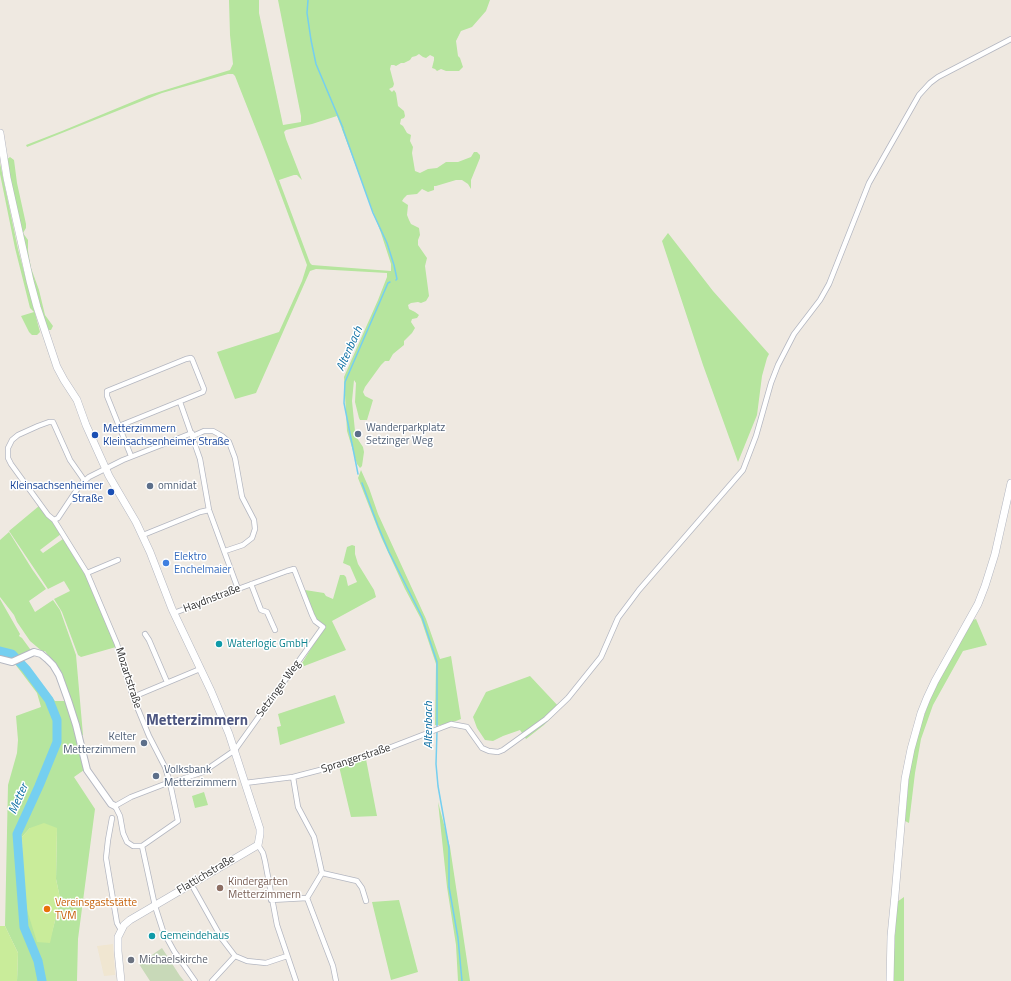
<!DOCTYPE html>
<html>
<head>
<meta charset="utf-8">
<style>
	body { margin:0 }
	canvas { display:block; background:#efe9e1 }
</style>
</head>
<body>
<canvas width="1011" height="981"></canvas>
<script>
const c = document.querySelector('canvas').getContext('2d');
c.lineJoin = 'round';
function fill(path, color) {
  c.fillStyle = color;
  c.fill(path, 'evenodd');
}
function shape(rows) {
  const path = new Path2D();
  for (const r of rows) {
    path.moveTo(r[0], r[1]);
    for (let i = 2; i < r.length; i += 2) path.lineTo(r[i], r[i + 1]);
  }
  return path;
}
function stroke(path, color, width, dash) {
  c.strokeStyle = color;
  c.lineWidth = width;
  c.lineCap = dash ? 'butt' : 'round';
  c.setLineDash(dash || []);
  c.stroke(path);
}
function write(font, color, halo, rows, align = 'center') {
  c.font = font + ' "Titillium Web",sans-serif';
  c.lineWidth = 3;
  c.setLineDash([]);
  c.textBaseline = 'middle';
  c.strokeStyle = halo;
  c.fillStyle = color;
  for (const [text, x, y, turn = 0] of rows) {
    c.save();
    c.translate(x, y);
    c.rotate((+turn || 0) * Math.PI / 180);
    c.textAlign = isNaN(turn) ? turn : align;
    if (halo) c.strokeText(text, 0, 0);
    c.fillText(text, 0, 0);
    c.restore();
  }
}
fill(shape([
	[113,944,115,975,104,976,97,946]
]), '#f0e6d1');
fill(shape([
	[229,0,259,0,259,13,283,125,301,122,301,116,278,0,490,0,486,11,472,27,461,31,456,41,458,56,460,58,463,67,459,71,446,71,441,69,437,71,435,69,432,68,434,60,434,57,430,55,426,58,423,57,419,54,416,56,412,57,410,60,404,63,401,63,396,66,394,65,391,65,390,69,394,84,393,87,389,89,392,92,394,90,396,93,398,106,404,111,405,116,404,118,401,119,400,124,403,126,407,133,411,135,410,141,413,147,412,153,415,171,420,173,428,169,437,168,446,162,458,162,471,157,474,152,477,152,480,155,480,158,471,180,471,189,468,184,462,180,456,180,436,186,434,186,434,190,428,192,422,189,417,194,407,195,404,198,402,201,408,205,407,215,409,220,411,224,419,228,420,235,418,240,418,245,427,258,425,266,429,296,426,301,421,303,418,302,411,303,408,305,409,309,415,312,419,315,417,318,412,319,411,322,415,328,412,333,404,341,404,345,393,354,389,361,385,361,381,365,365,387,363,392,365,396,373,400,367,420,360,420,359,418,355,402,356,383,354,380,352,401,355,431,357,438,363,447,364,452,362,466,360,468,357,464,347,431,344,377,378,300,387,277,387,273,316,269,310,271,256,393,235,399,217,352,279,332,302,281,307,265,265,152,235,76,233,74,228,74,162,93,27,147,26,145,62,131,149,95,230,70,233,64,230,35],
	[337,116,381,233,391,264,391,271,312,265,310,263,279,180,294,175,297,175,302,180,286,139,284,132,286,130,312,124],
	[10,157,14,160,17,183,26,224,26,228,23,233,28,240,28,251,31,268,39,290,45,315,53,326,51,330,49,330,47,329,44,322,30,268,6,160],
	[0,163,18,249,40,332,37,335,32,335,29,332,21,316,34,312,30,308,15,248,0,174],
	[668,233,713,291,769,354,767,358,762,376,757,415,738,462,703,365,662,241],
	[361,470,369,488,378,514,426,619,440,659,451,656,461,719,456,721,441,725,435,725,436,664,421,619,405,589,381,537,358,478],
	[39,506,50,520,54,522,61,534,40,550,43,553,63,539,89,581,116,647,81,657,78,655,62,612,54,599,70,591,64,581,48,589,9,531],
	[9,532,32,569,46,589,29,601,35,612,53,600,60,610,76,655,83,735,81,736,70,698,59,668,58,669,45,651,43,652,30,641,17,622,14,615,0,597,0,540],
	[352,545,355,546,355,554,358,564,374,590,376,597,332,621,346,650,299,668,325,626,317,621,314,616,305,590,324,593,326,596,333,599,340,575,344,575,346,577,348,586,357,582,350,566,343,563,347,547],
	[0,599,20,634,19,636,22,638,30,649,34,652,12,662,0,659],
	[976,619,987,645,963,651,933,705,921,739,915,773,909,823,905,821,910,764,917,735,929,702,939,680,973,620],
	[22,659,55,701,67,701,75,729,84,770,74,777,95,809,78,939,77,981,17,981,18,953,5,926,8,785,17,753,18,740,16,716,41,707,37,693,15,664],
	[30,828,57,828,56,879,60,898,56,917,49,943,23,884,22,837],
	[530,676,560,708,544,725,526,739,520,730,503,736,493,741,485,740,477,728,473,717,486,692],
	[335,695,345,723,280,745,277,727,281,726,278,714],
	[365,754,377,816,351,817,338,762],
	[204,792,208,805,195,808,192,796],
	[438,802,450,847,470,981,458,981,456,945,447,887],
	[904,897,904,981,894,981,894,952,897,902],
	[399,900,418,972,391,980,372,902]
]), '#b6e59e');
fill(shape([
	[162,948,180,976,184,981,150,981,139,964]
]), '#c8d9b8');
fill(shape([
	[44,823,57,828,56,879,60,898,50,943,37,942,27,910,23,884,22,837,30,828],
	[0,926,5,926,18,953,17,981,0,981]
]), '#c9ec9a');
stroke(shape([
	[308,0,307,13,311,40,316,64,343,128],
	[343,129,373,213,387,243,394,265,397,279,396,280],
	[358,474,344,403,345,382,388,283,390,282],
	[362,483,378,526,389,552,422,617,437,662,437,727],
	[437,731,436,764,438,786,449,848,449,887,458,938,462,981]
]), '#75cff0', 1.5);
stroke(shape([
	[0,651,12,654,26,669,49,700,57,720,57,742,39,786,17,834,24,927,38,961,42,981]
]), '#75cff0', 9);
const minor = shape([
	[180,402,200,459,209,510,238,589],
	[119,426,203,392,204,389,192,359,191,358,186,359,107,391,107,396,131,456],
	[193,436,204,431,213,431,222,436,229,442,235,458,242,497,254,520,255,529,252,538,243,545,225,551],
	[84,480,70,460,53,422,49,422,38,426,18,435,12,440,8,448,8,458,11,464,48,515,54,520,87,573,117,644,133,697,149,736,165,767,170,783,178,821,142,846,133,846,127,842,123,833,120,816,115,806,131,797,170,782],
	[54,520,58,518,80,485,89,477,123,460,192,433],
	[143,535,200,512,209,510],
	[87,573,118,560],
	[251,584,261,610,267,612,275,630],
	[145,634,149,640,167,682],
	[133,697,200,669],
	[170,783,203,772,235,750,323,627,315,621,312,615,294,569,287,571,238,589,174,613],
	[245,783,293,777,320,770,381,751,451,724,467,727,482,748,489,751,498,752,503,750,546,719,568,698,601,657,618,618,639,590,743,470,756,436,771,383,778,365,794,334,820,300,829,284,869,183,919,95,930,83,938,77,1011,39],
	[112,818,108,840,106,858,117,923,121,930],
	[258,845,263,853,265,861,277,925,296,981],
	[142,846,155,906,163,931,174,951,195,981],
	[322,873,357,881,362,888,366,901],
	[194,889,222,939,235,956,247,961,266,963,287,956],
	[307,898,333,966,336,981],
	[271,900,307,898,322,873,314,837,298,807,293,777],
	[212,981,235,956]
]);
const tertiary = shape([
	[0,659,12,662,34,652,41,654,47,659,53,665,59,675,68,700,76,725,87,770,111,804,115,806]
]);
const secondary = shape([
	[0,133,7,178,30,281,37,307,57,367,64,380,77,400,86,425,109,476,136,522,150,552,172,609,211,691,229,734,260,829,260,834,258,845,130,920,124,925,118,937,118,951,121,981],
	[890,981,891,936,895,895,905,779,911,749,921,713,927,698,935,681,978,604,985,586,995,554,1011,483]
]);
stroke(minor, '#b4b7c1', 6);
stroke(tertiary, '#b4b7c1', 8);
stroke(secondary, '#b4b7c1', 8);
stroke(minor, '#fff', 4.5);
stroke(tertiary, '#fff', 6);
stroke(secondary, '#fff', 7);
for (const [x, y, r, color] of [
	[358,434,4,"#5c6f8a"],
	[95,435,4,"#1a4fb4"],
	[150,486,4,"#5c6f8a"],
	[111,492,4,"#1a4fb4"],
	[166,563,4,"#3f7fe0"],
	[219,644,4,"#0f9aa8"],
	[144,743,4,"#5c6f8a"],
	[156,776,4,"#5c6f8a"],
	[220,888,4,"#8d6e63"],
	[47,909,4,"#e8710a"],
	[152,936,4,"#0f9aa8"],
	[131,960,4,"#6b7280"]
]) {
  const dot = new Path2D();
  dot.arc(x, y, r, 0, 2 * Math.PI);
  c.fillStyle = color;
  c.fill(dot);
  stroke(dot, '#fff', 1.5);
}
write('11px', '#4e5e75', '#fff', [
	["Wanderparkplatz",366,428],
	["Setzinger Weg",366,441],
	["omnidat",158,486],
	["Kelter",136,737,"right"],
	["Metterzimmern",136,750,"right"],
	["Volksbank",164,770],
	["Metterzimmern",164,783]
], 'left');
write('11px', '#164399', '#fff', [
	["Metterzimmern",103,429],
	["Kleinsachsenheimer Straße",103,442],
	["Kleinsachsenheimer",103,486,"right"],
	["Straße",103,499,"right"]
], 'left');
write('11px', '#366cbe', '#fff', [
	["Elektro",174,557],
	["Enchelmaier",174,570]
], 'left');
write('11px', '#2e2e2e', '#fff', [
	["Haydnstraße",212,599,-21],
	["Mozartstraße",128,678,72],
	["Setzinger Weg",279,689,-54],
	["Sprangerstraße",356,759,-18],
	["Flattichstraße",206,875,-31]
]);
write('11px', '#0d838f', '#fff', [
	["Waterlogic GmbH",227,644],
	["Gemeindehaus",160,936]
], 'left');
write('11px', '#785e54', '#fff', [
	["Kindergarten",228,882],
	["Metterzimmern",228,895]
], 'left');
write('11px', '#c56008', '#fff', [
	["Vereinsgaststätte",55,903],
	["TVM",55,916]
], 'left');
write('11px', '#5b616d', '#fff', [
	["Michaelskirche",139,960]
], 'left');
write('italic 12px', '#0d6fa3', '#fff', [
	["Altenbach",350,349,-66],
	["Altenbach",429,725,-90],
	["Metter",19,799,-66]
]);
write('bold 15px', '#4d5680', '#fff', [
	["Metterzimmern",197,721]
]);
</script>
</body>
</html>
